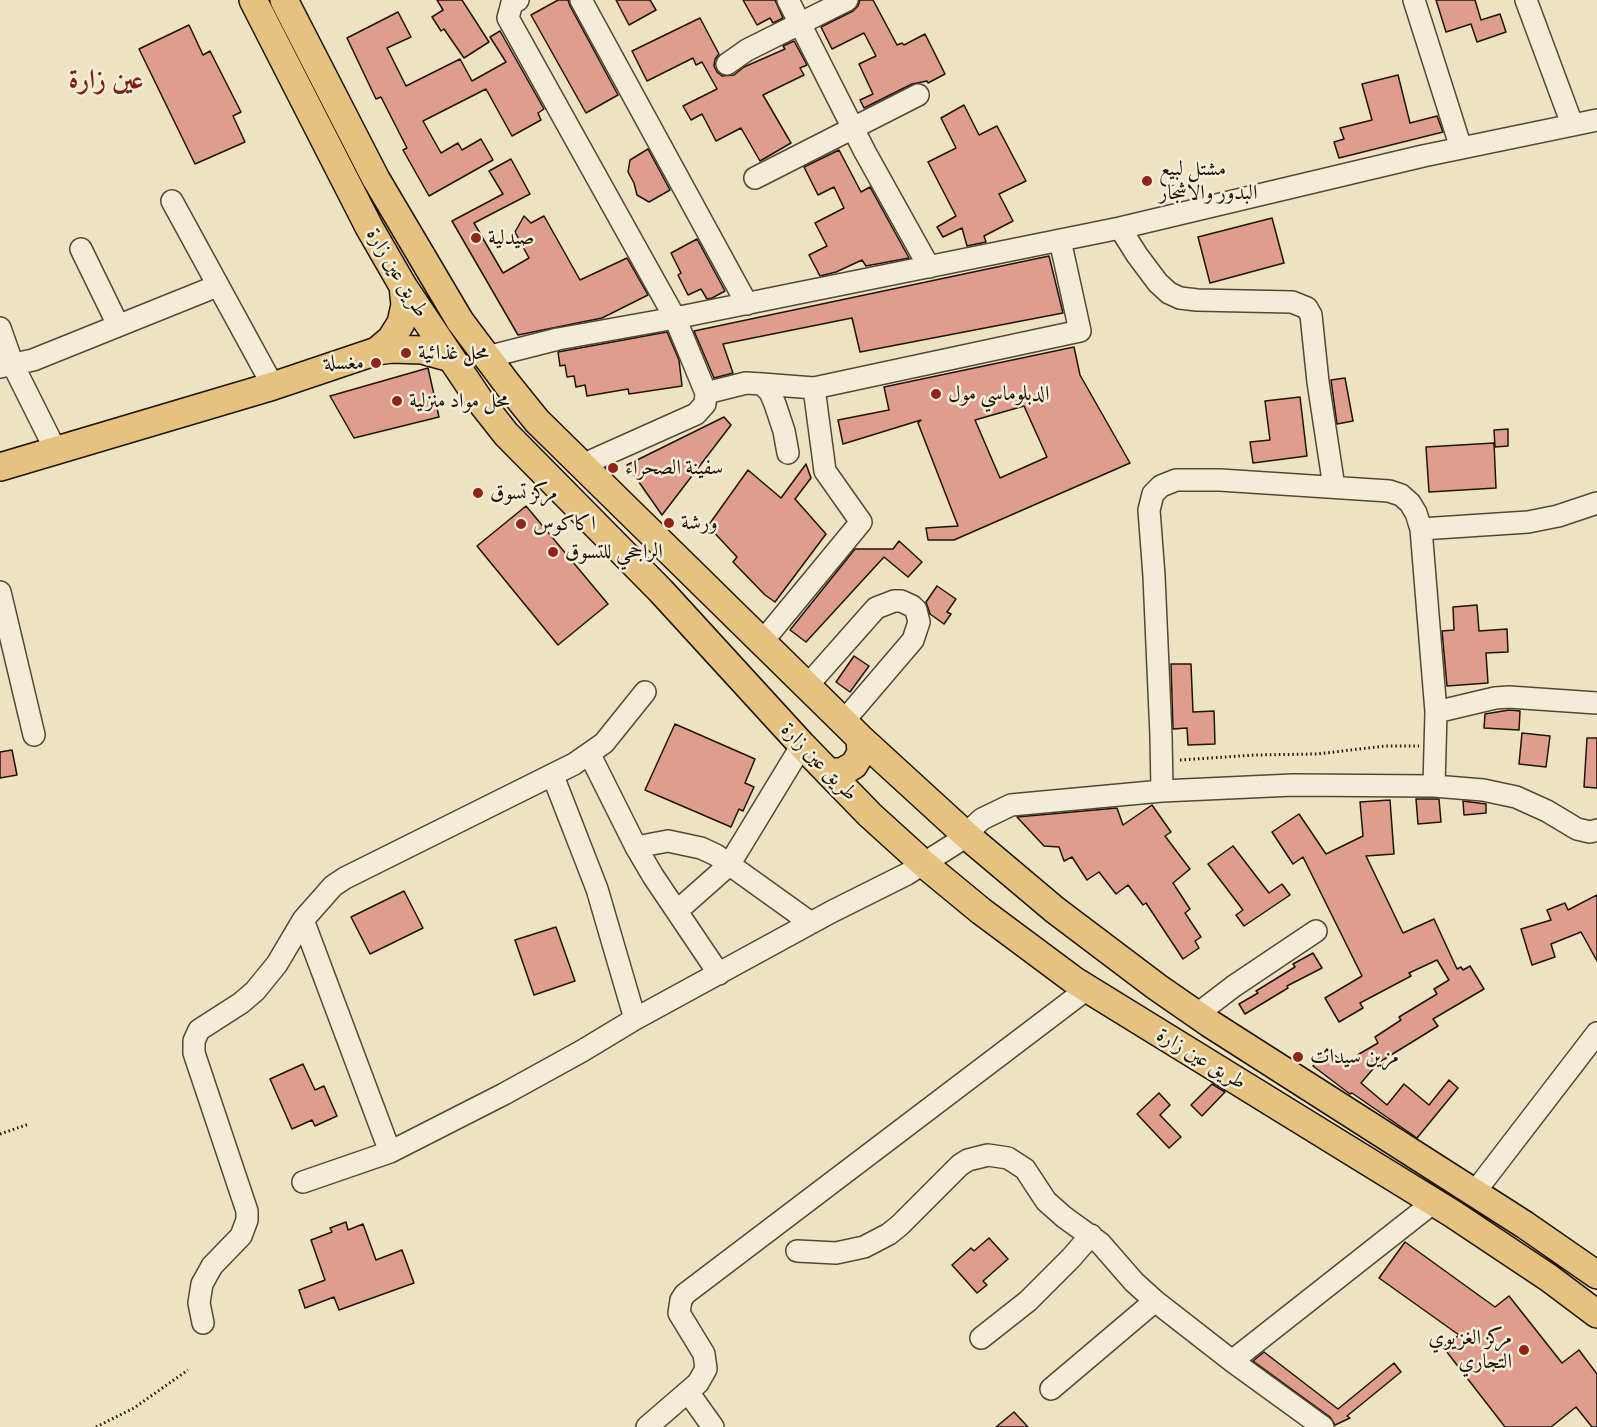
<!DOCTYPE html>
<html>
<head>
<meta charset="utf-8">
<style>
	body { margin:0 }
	canvas { display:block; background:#ede3c2 }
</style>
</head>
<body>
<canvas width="1597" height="1427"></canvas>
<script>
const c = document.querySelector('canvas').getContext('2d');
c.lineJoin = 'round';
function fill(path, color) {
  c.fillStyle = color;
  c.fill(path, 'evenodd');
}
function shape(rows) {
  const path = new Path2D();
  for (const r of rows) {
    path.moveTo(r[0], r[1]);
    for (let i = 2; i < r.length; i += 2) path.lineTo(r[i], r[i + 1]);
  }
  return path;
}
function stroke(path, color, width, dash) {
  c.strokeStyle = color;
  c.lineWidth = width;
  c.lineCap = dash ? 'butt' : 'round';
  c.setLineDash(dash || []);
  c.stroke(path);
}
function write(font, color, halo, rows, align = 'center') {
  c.font = font + ' "EB Garamond",Amiri,serif';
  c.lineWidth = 5;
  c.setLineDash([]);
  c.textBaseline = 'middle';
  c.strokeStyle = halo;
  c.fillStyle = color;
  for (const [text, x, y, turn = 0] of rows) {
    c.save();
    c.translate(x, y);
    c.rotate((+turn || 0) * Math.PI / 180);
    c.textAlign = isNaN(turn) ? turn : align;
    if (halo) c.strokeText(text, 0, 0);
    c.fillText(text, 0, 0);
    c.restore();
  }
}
const building = shape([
	[437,0,462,0,489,42,464,58,444,29,441,31,432,17,443,10,437,0],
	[558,0,568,0,570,6,618,95,586,113,531,15,558,0],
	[616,0,650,0,656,10,629,25,616,0],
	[743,0,775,0,783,18,773,23,770,18,757,25,743,0],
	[860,0,873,0,897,45,902,43,904,45,925,34,945,74,928,83,927,81,912,84,864,108,860,100,873,94,859,64,876,56,864,33,832,49,821,27,853,11,858,6,860,0],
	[1436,0,1475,0,1481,20,1500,14,1506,32,1477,42,1471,24,1446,32,1436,0],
	[398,12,411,37,387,48,406,86,460,59,472,81,506,62,490,37,500,31,544,109,538,113,541,120,512,136,486,89,423,121,441,153,458,143,462,150,481,139,493,160,429,196,403,150,407,148,381,97,376,99,347,38,398,12],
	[700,18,719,54,715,59,714,66,717,72,722,76,734,75,744,67,785,49,783,46,794,41,807,65,800,68,804,75,763,95,791,143,760,161,741,128,716,141,702,114,691,120,683,106,717,89,702,62,696,65,693,58,647,81,632,51,700,18],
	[189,25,203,55,210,51,241,112,233,116,245,142,195,164,139,49,189,25],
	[1398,75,1410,123,1437,116,1443,132,1339,158,1334,142,1344,139,1340,128,1372,120,1362,84,1398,75],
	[964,105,979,135,997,126,1026,181,999,194,1013,221,984,236,986,242,967,246,962,228,943,237,937,227,956,216,928,162,956,148,941,118,964,105],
	[648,149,670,190,649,202,637,195,634,183,628,172,630,160,648,149],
	[839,150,861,192,870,187,909,258,866,266,862,260,836,272,820,276,809,255,827,246,815,223,844,208,834,187,818,195,804,167,839,150],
	[511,159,530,194,474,223,503,273,529,258,515,232,524,216,531,223,544,216,580,280,627,258,648,295,602,318,518,335,452,221,503,194,489,171,511,159],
	[1272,218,1284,263,1210,283,1198,237,1272,218],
	[697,239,725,291,712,298,707,299,701,289,688,295,678,275,681,273,671,253,697,239],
	[1049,256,1063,313,860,352,852,318,723,344,733,373,714,378,694,331,1049,256],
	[667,332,679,360,682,386,629,394,628,389,587,396,585,385,576,387,574,376,567,377,565,365,560,366,558,352,667,332],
	[1074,347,1080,375,1130,463,954,540,928,540,926,528,958,526,918,423,921,420,843,444,838,420,889,410,884,387,1074,347],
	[1024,406,1047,457,1000,478,975,420,1024,406],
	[428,368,439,417,354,438,330,396,428,368],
	[1345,378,1353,421,1337,424,1331,380,1345,378],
	[1300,397,1307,456,1253,463,1250,442,1270,440,1265,401,1300,397],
	[724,417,731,425,662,515,627,465,724,417],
	[1508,429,1508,446,1495,447,1494,430,1508,429],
	[1494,443,1496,488,1429,492,1426,447,1494,443],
	[806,464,811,478,795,499,826,534,775,602,765,595,733,562,737,557,708,526,748,470,781,498,806,464],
	[526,506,608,604,558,645,477,546,526,506],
	[899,541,922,562,908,577,884,557,806,642,790,630,855,549,893,549,899,541],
	[937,586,956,599,947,612,951,614,944,624,930,614,926,602,937,586],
	[1477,605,1479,631,1507,629,1508,652,1486,653,1488,683,1447,686,1442,631,1454,630,1453,607,1477,605],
	[854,656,869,666,850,692,836,682,854,656],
	[1171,664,1191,664,1193,712,1214,711,1215,744,1188,745,1187,728,1173,729,1171,664],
	[1509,710,1520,711,1519,730,1484,728,1485,714,1509,710],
	[675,724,755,759,745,783,754,787,743,811,739,809,731,827,645,790,675,724],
	[1522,733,1550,736,1546,767,1519,764,1522,733],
	[1587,738,1597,738,1597,788,1584,787,1587,738],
	[12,750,17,775,0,778,0,752,12,750],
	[1416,799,1439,799,1441,822,1418,824,1416,799],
	[1390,800,1394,854,1366,856,1403,933,1434,919,1457,969,1461,967,1463,970,1470,966,1484,989,1433,1019,1438,1026,1378,1063,1361,1083,1387,1105,1404,1084,1429,1105,1449,1080,1458,1088,1417,1138,1352,1093,1350,1094,1313,1066,1327,1049,1348,1066,1359,1054,1378,1043,1375,1037,1401,1020,1399,1017,1437,994,1434,989,1449,980,1437,960,1409,973,1411,976,1360,1003,1363,1008,1339,1022,1325,998,1362,976,1303,857,1293,864,1272,832,1299,814,1326,854,1363,836,1360,802,1390,800],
	[1463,801,1486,804,1486,813,1464,815,1463,801],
	[1152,805,1171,832,1165,836,1190,869,1173,883,1190,909,1185,913,1201,937,1195,941,1199,948,1183,959,1146,903,1143,905,1128,885,1116,894,1099,872,1087,880,1072,857,1064,861,1059,847,1044,846,1017,817,1117,808,1123,825,1152,805],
	[1233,846,1269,893,1282,884,1290,895,1244,926,1236,915,1243,910,1208,864,1233,846],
	[404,891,423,928,370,954,351,917,404,891],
	[1597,895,1597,961,1581,932,1551,944,1555,957,1532,965,1521,929,1551,920,1547,910,1565,903,1568,910,1597,895],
	[556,927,575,981,534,995,515,940,556,927],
	[1313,953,1322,968,1287,986,1288,988,1245,1014,1239,1004,1258,993,1256,991,1295,967,1293,964,1313,953],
	[303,1064,315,1090,324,1086,337,1116,315,1126,312,1120,292,1129,270,1079,303,1064],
	[1212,1084,1225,1092,1202,1116,1191,1105,1212,1084],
	[1159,1093,1170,1105,1160,1115,1181,1137,1169,1148,1137,1114,1159,1093],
	[346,1222,348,1230,363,1224,376,1260,402,1250,414,1283,339,1310,334,1297,305,1308,299,1290,325,1280,311,1240,332,1232,330,1228,346,1222],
	[989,1238,1008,1259,983,1281,987,1285,977,1293,952,1265,971,1248,974,1251,989,1238],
	[1405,1242,1495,1307,1509,1296,1562,1363,1579,1350,1597,1374,1597,1427,1592,1427,1576,1407,1551,1427,1505,1427,1443,1347,1459,1335,1379,1278,1405,1242],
	[1264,1352,1338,1409,1394,1363,1401,1372,1347,1416,1350,1418,1335,1425,1330,1417,1253,1361,1264,1352],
	[1014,1412,1028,1427,996,1427,1014,1412]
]);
fill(building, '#df9d8e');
stroke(building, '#1f1408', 1.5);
const minor = shape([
	[518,0,512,3,508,18,675,318,706,393,705,404,696,414,582,465],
	[581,0,747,304],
	[788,0,865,152,929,267],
	[1414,0,1461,148],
	[1526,0,1572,124],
	[727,64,747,50,847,0],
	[755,178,918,95],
	[172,201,273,386],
	[1120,228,1137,255,1158,283,1169,293,1180,298,1197,300,1292,302,1307,308,1311,315,1318,382,1334,487],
	[81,249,118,325],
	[0,328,13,365,56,451],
	[487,357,558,339,675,318,1120,228,1423,156,1597,120],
	[0,367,33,360,217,286],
	[762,384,814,388],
	[706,393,746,383,762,384,770,392,775,404,784,431,788,453],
	[1421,529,1528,522,1558,516,1597,503],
	[0,592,34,735],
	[762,642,861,522,825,471,814,388,1080,331,1060,240],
	[807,686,876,608,894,601,901,601,912,606,916,610,919,622,913,640,843,722],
	[1436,712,1495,698,1509,697,1597,703],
	[590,755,636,847,653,876,719,974],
	[553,776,597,889,635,1019],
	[1162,791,1161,736,1154,576,1149,510,1153,494,1161,486,1176,480,1220,480,1389,491,1401,495,1410,503,1416,513,1421,529,1436,712,1434,786],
	[636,847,668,841,701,848,716,855,811,923],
	[677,911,729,865,802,745],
	[303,920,390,1152],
	[1196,1015,1234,986,1316,931],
	[303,1182,390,1152,504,1094,582,1051,635,1019,831,912,907,874,956,843,982,819,1011,805,1162,791,1293,785,1434,786,1483,790,1516,797,1547,811,1577,829,1590,832,1597,830],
	[1474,1193,1597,1033],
	[797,1251,836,1253,864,1247,889,1234,900,1225,960,1165,968,1160,988,1155,1008,1158,1025,1169,1046,1201,1064,1217,1100,1243,1134,1282,1155,1301,1232,1361,1323,1427],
	[203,1323,199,1303,202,1284,212,1266,241,1236,247,1220,247,1211,194,1053,194,1041,199,1030,241,1003,255,991,277,964,303,920,333,886,345,878,574,764,604,743,645,692],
	[981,1338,1028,1301,1071,1258,1091,1235],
	[1232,1361,1434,1202],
	[1051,1389,1155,1301],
	[688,1392,713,1427],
	[647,1427,698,1383,706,1369,704,1354,679,1313,681,1300,685,1294,1087,989]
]);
const major = shape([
	[253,0,369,227,403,286,480,401,506,434,661,591,802,745,870,815,924,864,981,911,1075,981,1453,1214,1549,1278,1597,1314],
	[284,0,376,179,460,321,508,385,537,421,860,738,966,835,1055,910,1157,987,1209,1023,1525,1225,1597,1275],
	[377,351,391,339,401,323,405,305,403,286],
	[0,467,273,386,377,351,392,349,422,350,451,358],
	[828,772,842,772,854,765,861,753,860,738]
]);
stroke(minor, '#524836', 24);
stroke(major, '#1f1408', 30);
stroke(shape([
	[1180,760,1255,755,1317,754,1385,746,1419,746],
	[0,1134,29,1124],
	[96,1427,134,1408,188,1370]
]), '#1f1408', 3, [1.5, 3]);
stroke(minor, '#f3edd7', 21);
stroke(major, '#e6c281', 27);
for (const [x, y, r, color] of [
	[1147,181,6,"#8f2418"],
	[476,238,6,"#8f2418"],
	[406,353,6,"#8f2418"],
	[376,363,6,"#8f2418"],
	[936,394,6,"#8f2418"],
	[397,401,6,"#8f2418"],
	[613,468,6,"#8f2418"],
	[478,493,6,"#8f2418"],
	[669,523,6,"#8f2418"],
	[521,524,6,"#8f2418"],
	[553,552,6,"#8f2418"],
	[1298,1057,6,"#8f2418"],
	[1524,1350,6,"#8f2418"]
]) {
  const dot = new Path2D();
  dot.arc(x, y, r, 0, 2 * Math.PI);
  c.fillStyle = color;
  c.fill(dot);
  stroke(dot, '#f3edd7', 2);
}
write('21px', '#1f1408', '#f3edd7', [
	["مشتل لبيع",1159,169],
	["البدور والاشجار",1159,193],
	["صيدلية",488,238],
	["محل غذائية",418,353],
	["مغسلة",364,363,"right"],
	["الدبلوماسي مول",948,394],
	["محل مواد منزلية",409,401],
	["سفينة الصحراء",625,468],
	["مركز تسوق",490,493],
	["ورشة",681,523],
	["اكاكوس",533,524],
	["الراجحي للتسوق",565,552],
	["مزين سيدات",1310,1057],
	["مركز الغزيوي",1512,1338,"right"],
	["التجاري",1512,1362,"right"]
], 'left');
write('21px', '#1f1408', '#f3edd7', [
	["طريق عين زارة",397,273,59],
	["طريق عين زارة",819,762,46],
	["طريق عين زارة",1201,1059,31]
]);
write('bold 27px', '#7a1f14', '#f3edd7', [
	["عين زارة",106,81]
]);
</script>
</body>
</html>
